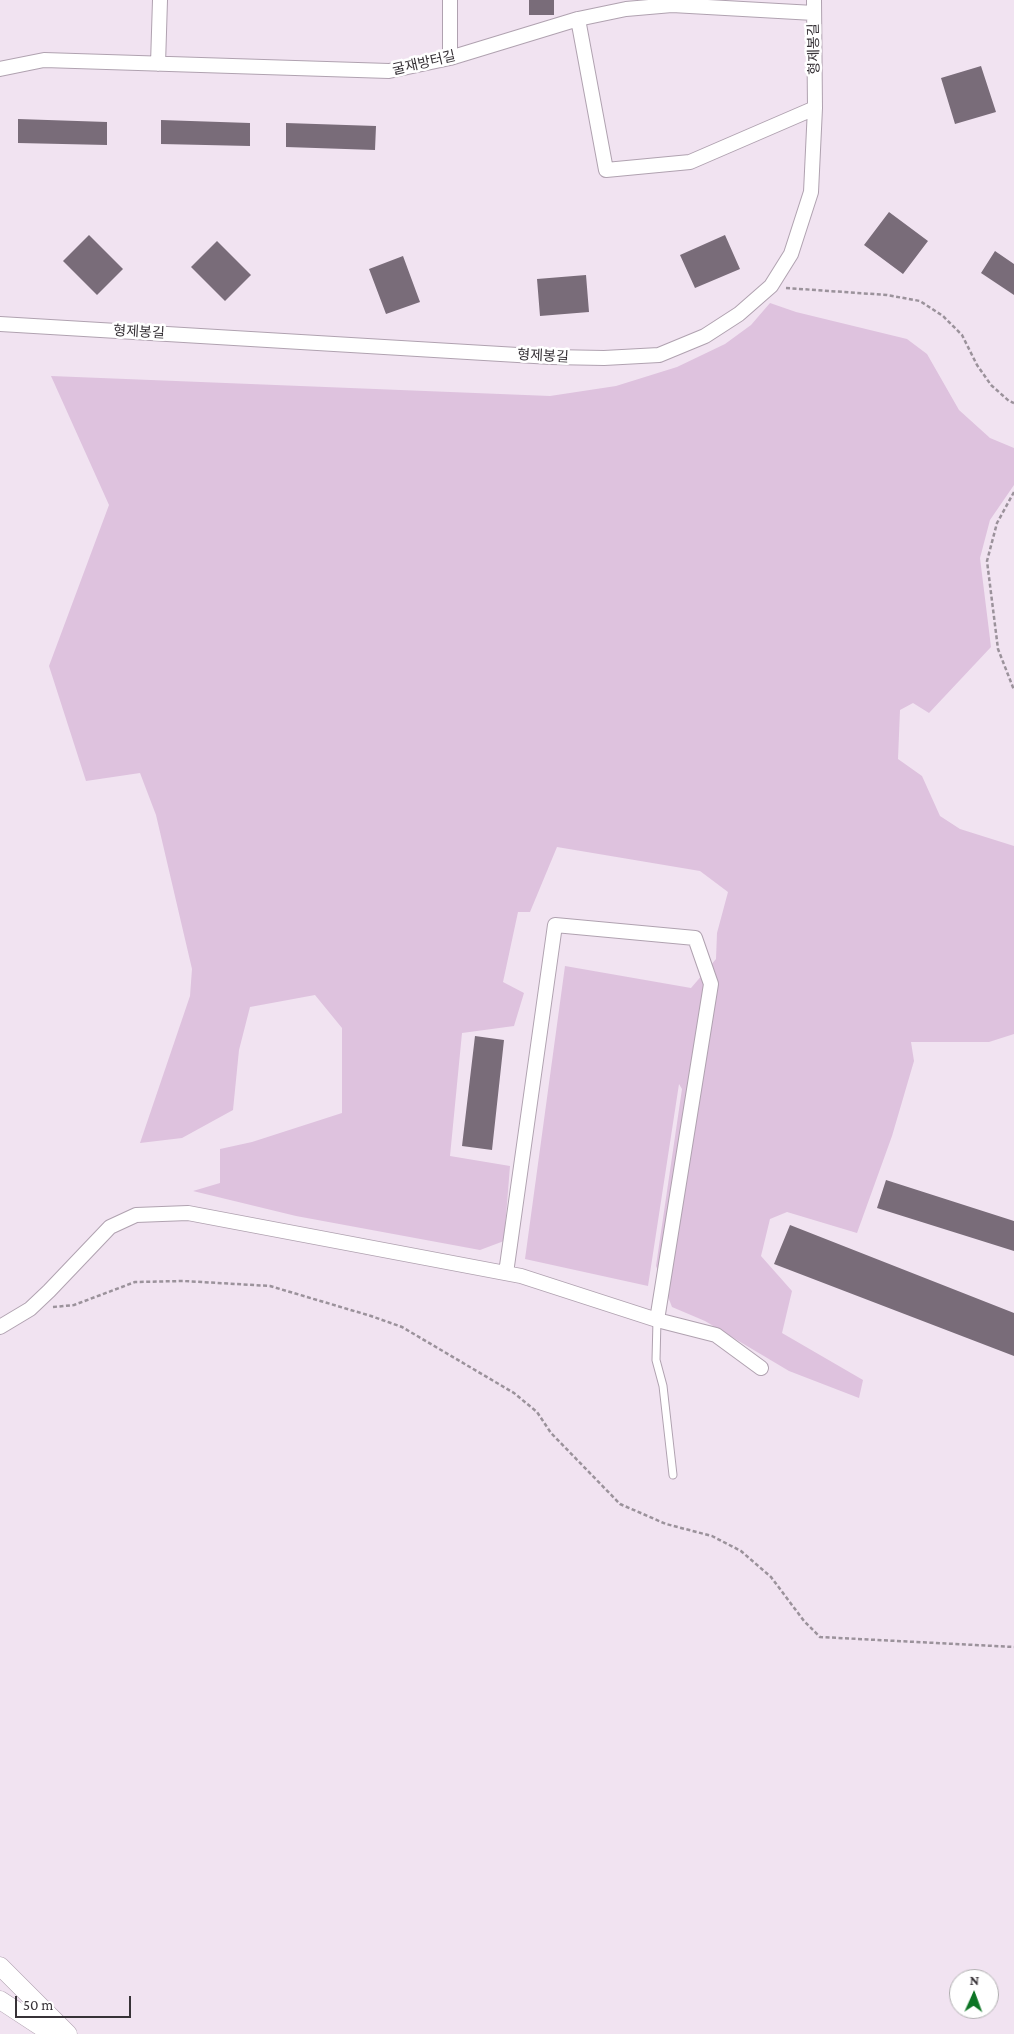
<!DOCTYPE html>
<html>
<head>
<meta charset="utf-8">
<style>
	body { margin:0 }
	#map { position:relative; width:1014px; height:2034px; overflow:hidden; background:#f1e3f1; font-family:"Crimson Pro",serif }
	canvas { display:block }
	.north { position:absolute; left:949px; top:1969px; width:50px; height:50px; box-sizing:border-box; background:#fff; border:1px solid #afadaf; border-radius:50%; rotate:2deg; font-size:14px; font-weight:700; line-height:20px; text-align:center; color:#373237 }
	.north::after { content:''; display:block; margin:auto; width:18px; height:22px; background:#0d7425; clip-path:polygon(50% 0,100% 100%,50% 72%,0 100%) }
	.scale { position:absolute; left:15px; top:1996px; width:116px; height:22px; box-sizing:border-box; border:2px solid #373237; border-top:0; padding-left:6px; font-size:15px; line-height:18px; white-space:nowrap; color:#373237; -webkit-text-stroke:4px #fff; paint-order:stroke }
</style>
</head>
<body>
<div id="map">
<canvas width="1014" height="2034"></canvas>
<div class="north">N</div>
<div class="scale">50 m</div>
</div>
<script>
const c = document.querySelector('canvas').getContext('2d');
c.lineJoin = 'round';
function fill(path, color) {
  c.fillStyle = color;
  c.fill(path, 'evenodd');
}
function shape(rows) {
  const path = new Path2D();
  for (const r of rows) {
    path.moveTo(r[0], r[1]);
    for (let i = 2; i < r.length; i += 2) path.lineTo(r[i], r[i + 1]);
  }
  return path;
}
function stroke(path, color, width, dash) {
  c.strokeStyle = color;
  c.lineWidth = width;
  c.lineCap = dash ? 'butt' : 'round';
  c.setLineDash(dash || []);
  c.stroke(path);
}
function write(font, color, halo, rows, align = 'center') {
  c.font = font + ' "Crimson Pro","Noto Sans KR",serif';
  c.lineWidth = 5;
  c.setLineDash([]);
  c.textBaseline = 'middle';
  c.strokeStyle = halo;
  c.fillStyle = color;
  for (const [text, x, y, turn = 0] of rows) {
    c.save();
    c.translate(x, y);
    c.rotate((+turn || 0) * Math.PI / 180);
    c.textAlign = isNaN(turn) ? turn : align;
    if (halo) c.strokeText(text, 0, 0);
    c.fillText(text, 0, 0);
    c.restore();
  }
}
fill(shape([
	[770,303,796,312,907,339,927,354,959,410,990,438,1014,448,1014,485,990,520,980,558,991,647,929,713,913,703,900,710,898,759,922,776,940,816,960,829,1014,846,1014,1034,989,1042,911,1042,914,1061,892,1136,857,1233,787,1212,770,1219,761,1256,792,1291,782,1333,863,1380,859,1398,789,1371,705,1321,672,1307,656,1266,682,1089,679,1084,648,1286,525,1259,565,966,691,988,716,959,717,933,728,892,700,871,557,847,530,912,518,912,503,982,524,993,514,1026,462,1033,450,1156,510,1166,504,1241,480,1250,296,1216,193,1191,220,1183,220,1149,252,1142,342,1113,342,1028,315,995,250,1007,239,1050,233,1110,182,1138,140,1143,190,996,192,969,156,815,140,773,86,781,49,666,109,505,51,376,550,396,616,386,677,367,725,344,751,325]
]), '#dec2de');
fill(shape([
	[529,0,554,0,554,15,529,15],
	[981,66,996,112,955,124,941,78],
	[18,119,107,122,107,145,18,143],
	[161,120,250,123,250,146,161,144],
	[286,123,376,126,375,150,286,147],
	[889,212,928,241,903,274,864,245],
	[89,235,123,269,97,295,63,261],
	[725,235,740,269,695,288,680,255],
	[217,241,251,275,225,301,191,267],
	[995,251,1014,264,1014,295,981,273],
	[403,256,420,302,386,314,369,269],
	[586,275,589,312,540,316,537,279],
	[475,1036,504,1040,492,1150,462,1146],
	[886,1180,1014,1221,1014,1251,877,1208],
	[790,1225,1014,1313,1014,1356,774,1264]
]), '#796c79');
const service = shape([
	[657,1320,656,1360,663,1386,673,1475]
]);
const minor = shape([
	[450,0,450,58],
	[578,19,606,170,690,162,815,108],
	[158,64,160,0],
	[0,69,44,60,389,71,450,58,578,19,626,9,672,5,814,13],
	[0,324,551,357,604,358,659,355,705,336,739,314,771,286,791,254,811,192,815,108,814,0],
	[506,1273,555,925,695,938,711,984,657,1320],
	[0,1327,30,1309,49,1291,110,1227,136,1215,188,1213,521,1276,657,1320,716,1335,761,1368]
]);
const tertiary = shape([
	[0,1966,68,2034],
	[0,2000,52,2034]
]);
stroke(service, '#b0a2b0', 9);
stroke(minor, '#b0a2b0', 16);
stroke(tertiary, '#b0a2b0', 19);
stroke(shape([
	[786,288,887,295,920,301,943,316,962,335,977,365,991,385,1009,401,1014,403],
	[1014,492,997,523,987,561,998,649,1014,690],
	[53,1307,74,1305,135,1282,183,1281,270,1286,371,1316,402,1327,514,1393,537,1412,551,1433,620,1504,666,1524,712,1536,741,1551,771,1577,804,1621,820,1637,1014,1647]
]), '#9b929b', 2.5, [4, 2.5]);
stroke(service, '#fff', 7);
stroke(minor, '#fff', 14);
stroke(tertiary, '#fff', 18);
write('14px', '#373237', '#fff', [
	["형제봉길",814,49,-91],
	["굴재방터길",424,63,-13],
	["형제봉길",139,332,3],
	["형제봉길",543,356,3]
]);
</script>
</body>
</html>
